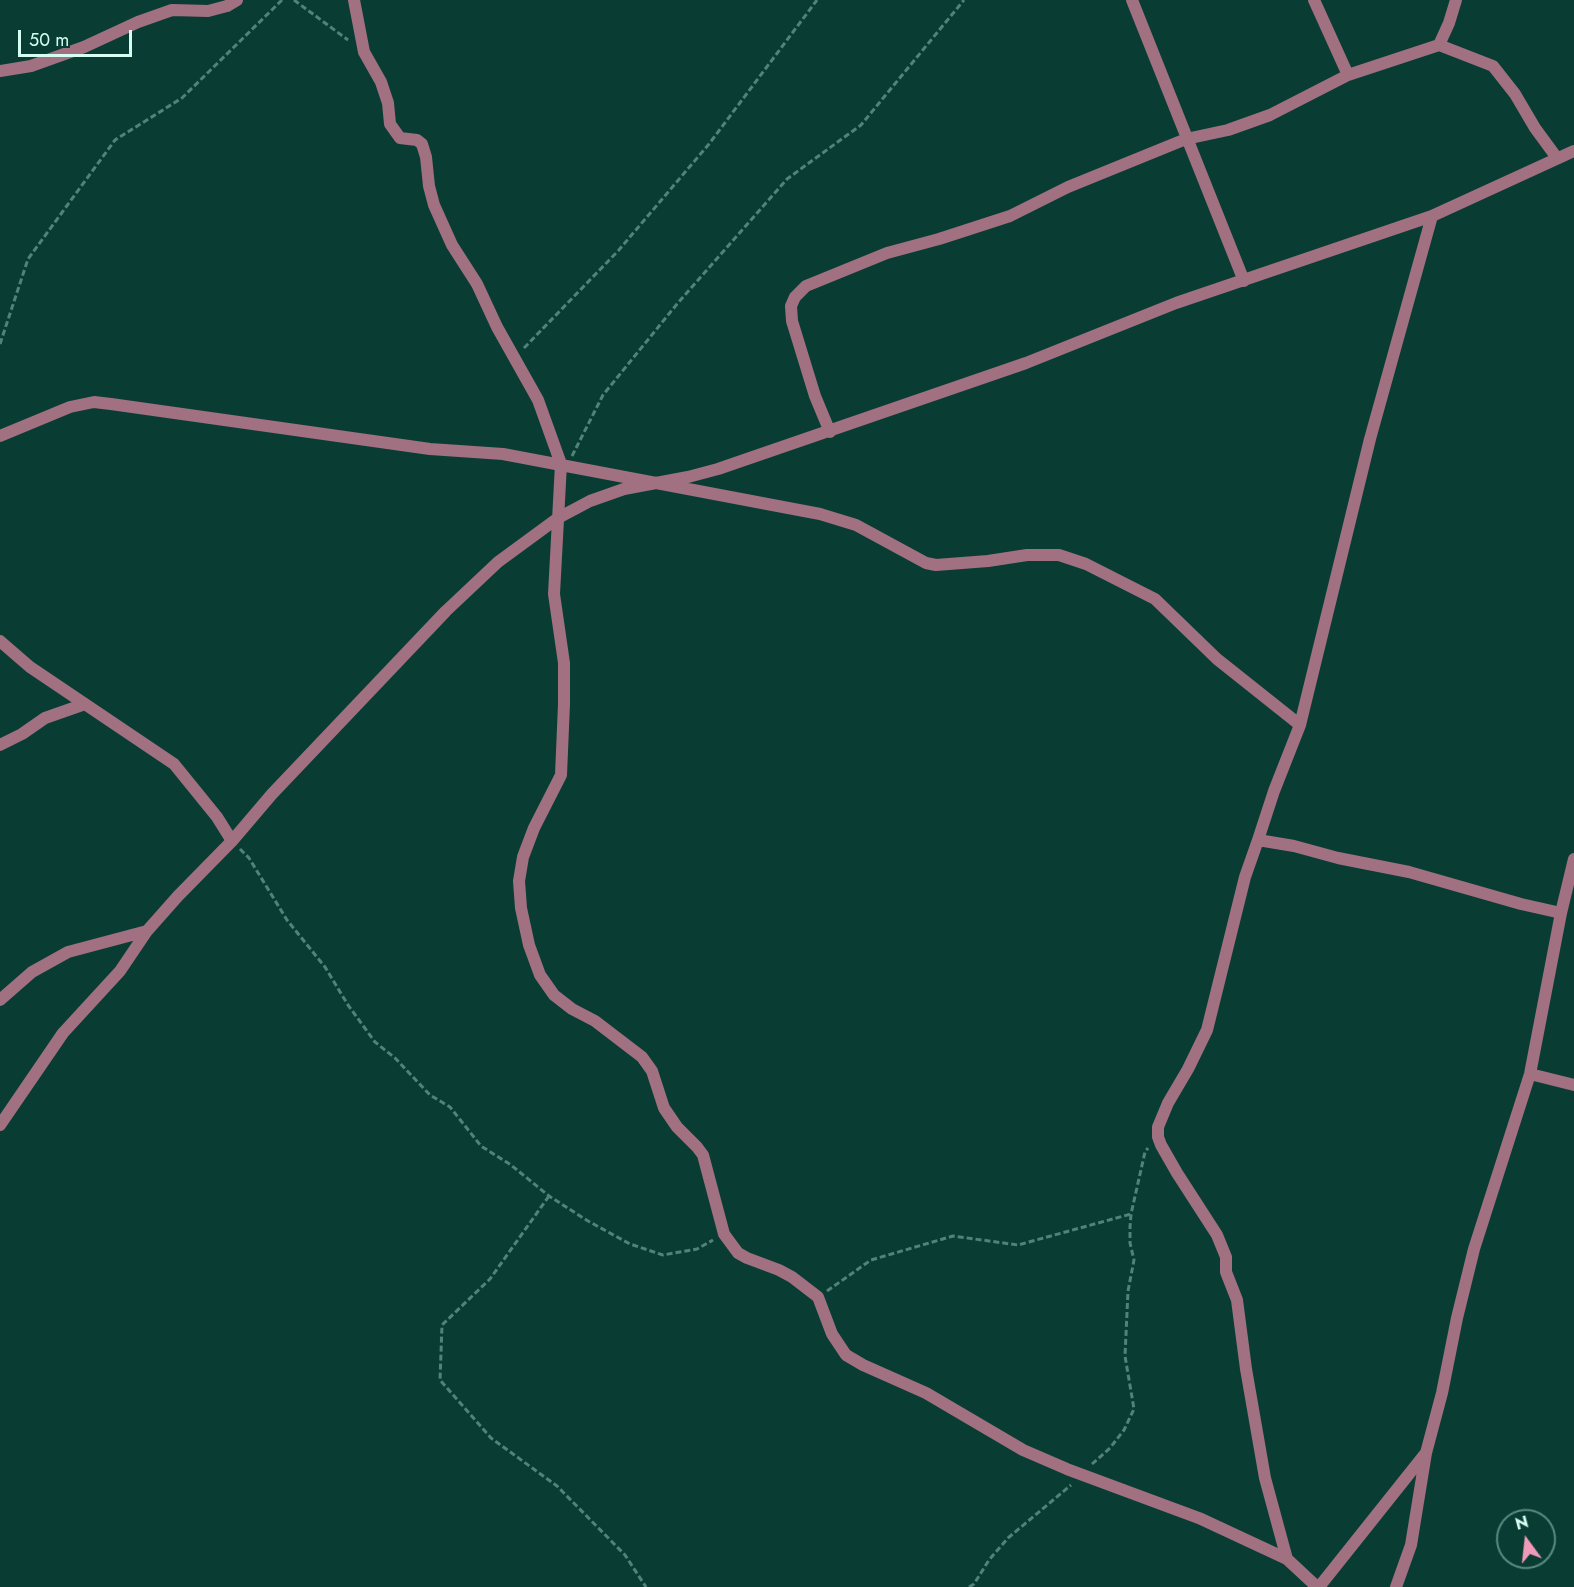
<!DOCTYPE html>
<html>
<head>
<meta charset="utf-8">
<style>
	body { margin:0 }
	#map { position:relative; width:1574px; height:1587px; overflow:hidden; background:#093d34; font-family:Jost,sans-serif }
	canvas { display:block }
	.north { position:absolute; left:1496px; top:1509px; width:60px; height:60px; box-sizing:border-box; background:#093d34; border:2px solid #5a8a80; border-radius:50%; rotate:345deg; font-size:16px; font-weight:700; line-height:24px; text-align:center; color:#d4fef2 }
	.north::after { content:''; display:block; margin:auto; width:21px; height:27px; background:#ef9ab8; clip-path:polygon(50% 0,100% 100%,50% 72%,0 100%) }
	.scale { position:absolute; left:18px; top:30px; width:114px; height:27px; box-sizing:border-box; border:3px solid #d4fef2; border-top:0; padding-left:8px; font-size:18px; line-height:21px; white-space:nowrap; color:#d4fef2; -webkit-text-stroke:4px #093d34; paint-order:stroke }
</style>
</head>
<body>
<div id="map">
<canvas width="1574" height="1587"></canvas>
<div class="north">N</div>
<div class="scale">50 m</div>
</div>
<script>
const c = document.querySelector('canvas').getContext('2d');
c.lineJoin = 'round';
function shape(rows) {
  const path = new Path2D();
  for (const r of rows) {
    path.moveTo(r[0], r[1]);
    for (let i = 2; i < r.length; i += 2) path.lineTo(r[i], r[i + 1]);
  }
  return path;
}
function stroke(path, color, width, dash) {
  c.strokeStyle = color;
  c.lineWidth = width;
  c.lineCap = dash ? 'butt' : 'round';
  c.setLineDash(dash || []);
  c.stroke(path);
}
stroke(shape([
	[294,0,348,40],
	[0,344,28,259,115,140,182,98,282,0],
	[524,348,618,251,709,144,817,0],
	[572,456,603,395,677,304,787,179,861,125,964,0],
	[240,849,249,858,287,920,325,967,348,1005,375,1042,395,1058,430,1095,450,1107,481,1146,511,1165,549,1196,588,1221,630,1244,663,1255,697,1249,713,1240],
	[549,1196,490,1279,442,1325,440,1380,491,1438,557,1486,625,1555,646,1587],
	[827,1291,871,1260,953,1236,1018,1245,1131,1214],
	[1092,1464,1110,1448,1124,1430,1134,1409,1125,1356,1128,1291,1134,1260,1130,1243,1130,1227,1131,1214,1145,1152,1148,1148],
	[969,1587,974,1584,989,1560,1008,1538,1071,1485]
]), '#528278', 3, [6, 3]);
stroke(shape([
	[354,0,364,52,381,82,388,103,390,124,400,138,417,140,422,144,426,157,429,186,434,205,452,245,477,284,497,327,538,400,561,464,554,594,564,663,564,704,561,775,534,828,523,857,519,881,521,908,529,945,540,975,554,995,572,1009,595,1021,642,1057,652,1071,664,1108,677,1127,697,1147,703,1155,724,1234,738,1253,747,1258,779,1270,792,1277,818,1297,832,1334,846,1355,863,1365,926,1393,1023,1450,1067,1469,1199,1518,1287,1559,1317,1587],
	[1132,0,1244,281],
	[1314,0,1348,75,1439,45],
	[1456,0,1449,23,1439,45,1493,66,1515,94,1535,128,1557,158],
	[0,71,31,66,84,47,138,22,172,10,208,11,227,6,237,0],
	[1432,216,1370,439,1300,725,1274,791,1258,840,1294,846,1338,858,1409,872,1521,904,1561,913],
	[830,432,815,396,792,321,791,306,795,297,806,286,887,253,939,239,1010,216,1068,187,1186,139,1228,130,1270,115,1348,75],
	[0,436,70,407,94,402,111,404,430,449,503,454,820,514,856,525,926,563,936,565,988,561,1027,555,1059,555,1086,564,1155,599,1217,659,1300,725],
	[0,641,30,667,174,764,217,817,232,841],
	[0,745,22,734,45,718,85,704],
	[1258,840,1245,877,1207,1030,1188,1069,1168,1103,1158,1127,1158,1137,1161,1145,1177,1173,1217,1235,1226,1257,1226,1272,1237,1300,1246,1369,1265,1478,1287,1559],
	[0,1000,32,972,68,952,147,931,178,896,232,841,272,794,446,611,498,562,558,518,590,501,624,489,688,477,718,469,1026,363,1176,303,1432,216,1574,151],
	[1530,1074,1574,1085],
	[0,1125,63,1033,120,971,147,931],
	[1319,1587,1425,1454],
	[1396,1587,1411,1545,1426,1453,1442,1393,1457,1318,1474,1249,1530,1074,1561,913,1574,859]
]), '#a17081', 12);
</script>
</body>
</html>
